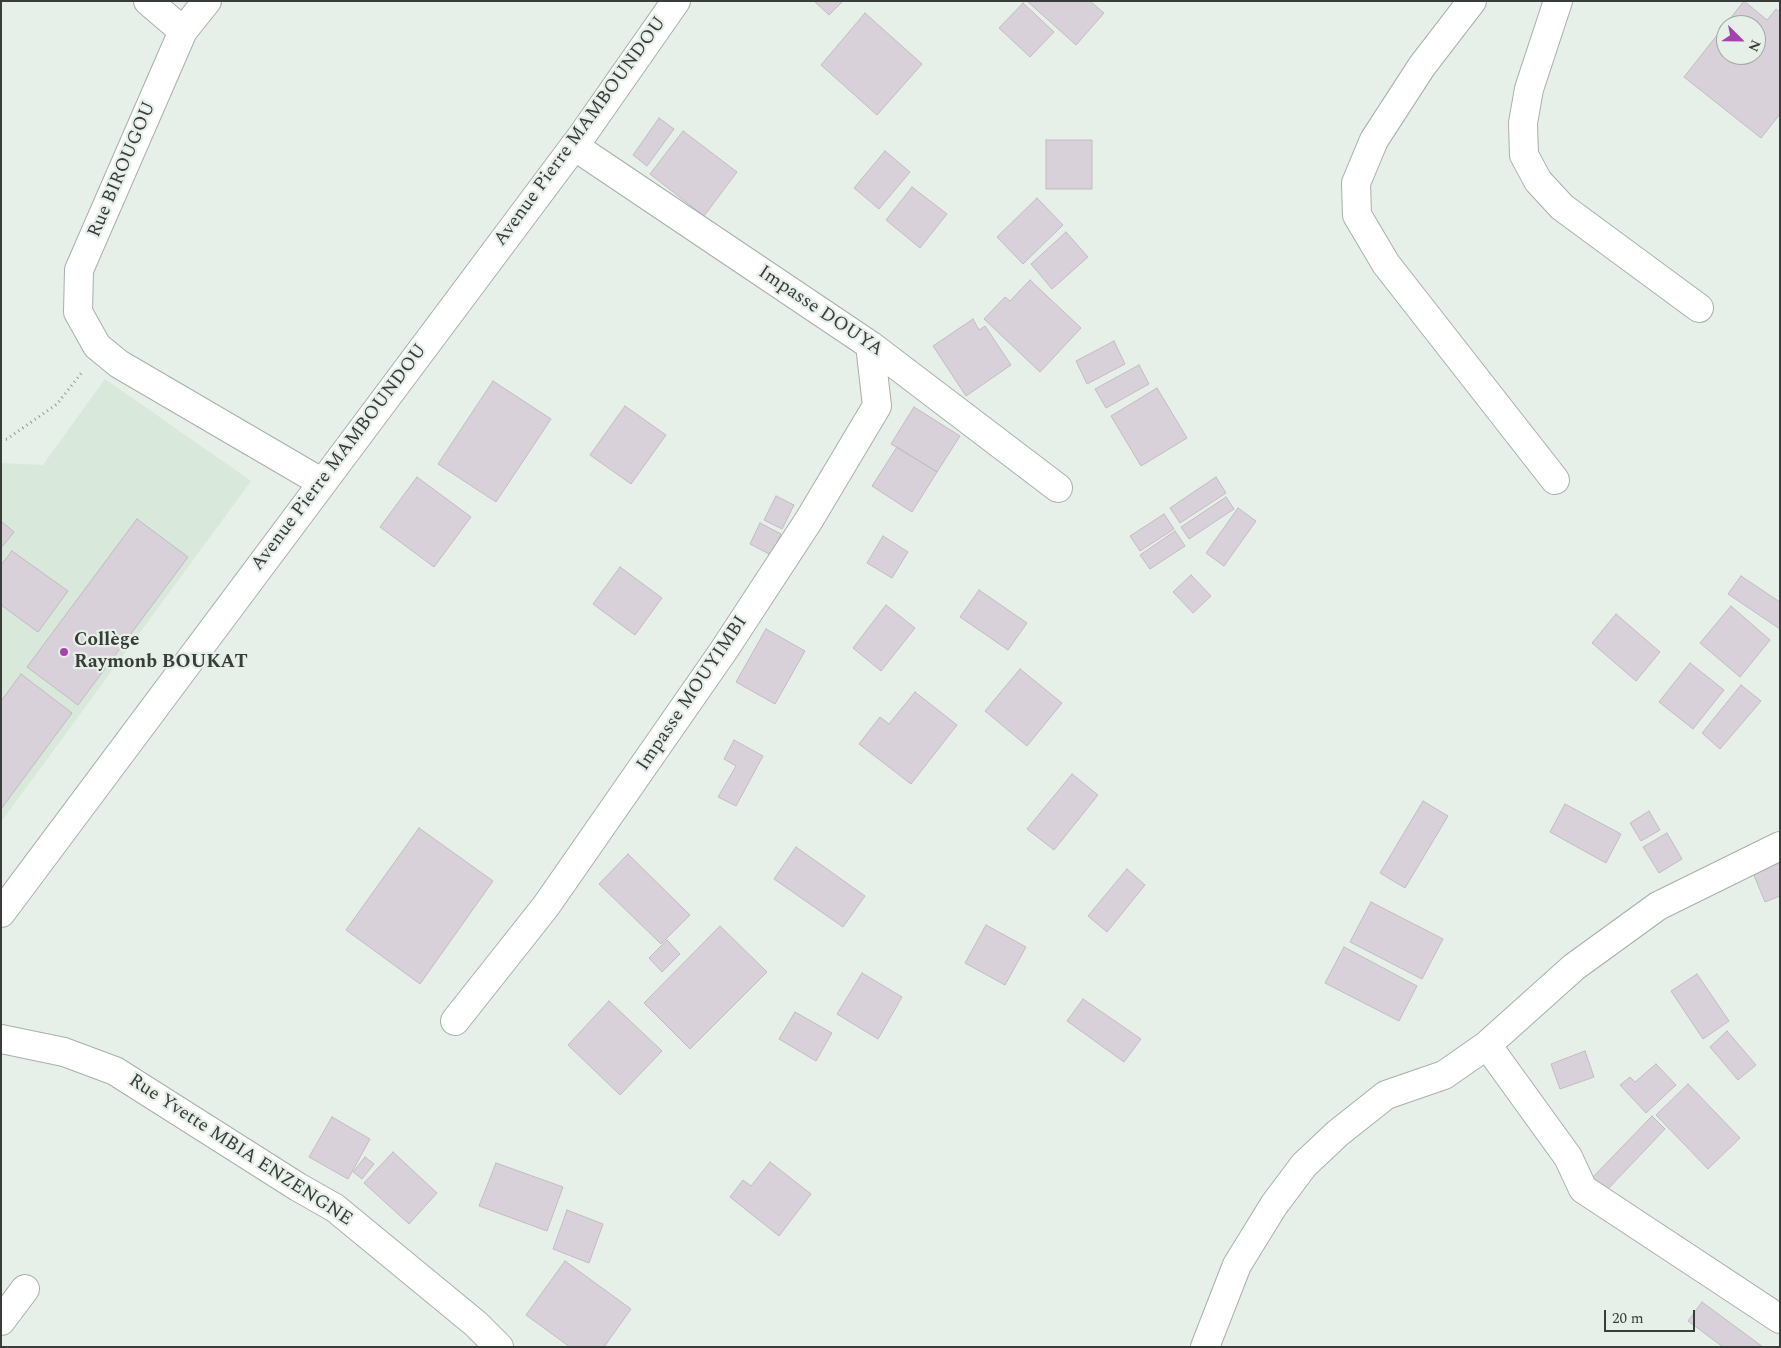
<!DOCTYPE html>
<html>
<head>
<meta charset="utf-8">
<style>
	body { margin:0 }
	#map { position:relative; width:1781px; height:1348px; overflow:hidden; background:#e6efe8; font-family:Spectral,serif }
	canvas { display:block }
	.frame { position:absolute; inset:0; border:2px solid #393d3a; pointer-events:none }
	.north { position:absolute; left:1716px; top:15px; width:50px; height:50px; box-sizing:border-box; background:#e6efe8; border:1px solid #a1a8a2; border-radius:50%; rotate:113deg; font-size:14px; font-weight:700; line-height:20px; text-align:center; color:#393d3a }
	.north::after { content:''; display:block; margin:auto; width:18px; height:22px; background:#a344ac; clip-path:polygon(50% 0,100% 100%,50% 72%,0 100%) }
	.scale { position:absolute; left:1604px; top:1310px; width:91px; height:22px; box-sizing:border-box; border:2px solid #393d3a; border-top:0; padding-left:6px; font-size:15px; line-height:18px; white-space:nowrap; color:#393d3a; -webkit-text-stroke:4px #e6efe8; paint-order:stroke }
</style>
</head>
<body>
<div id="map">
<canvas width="1781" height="1348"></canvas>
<div class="frame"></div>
<div class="north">N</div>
<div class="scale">20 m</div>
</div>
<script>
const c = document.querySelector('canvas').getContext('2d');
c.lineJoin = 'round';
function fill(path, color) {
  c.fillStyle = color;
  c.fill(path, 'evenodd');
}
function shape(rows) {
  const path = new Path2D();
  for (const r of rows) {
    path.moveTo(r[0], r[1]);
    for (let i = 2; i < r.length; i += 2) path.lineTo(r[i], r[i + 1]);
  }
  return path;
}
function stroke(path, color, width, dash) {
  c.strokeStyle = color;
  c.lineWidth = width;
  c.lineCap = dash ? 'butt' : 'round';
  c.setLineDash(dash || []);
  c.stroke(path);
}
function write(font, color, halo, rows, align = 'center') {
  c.font = font + ' Spectral,serif';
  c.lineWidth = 4.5;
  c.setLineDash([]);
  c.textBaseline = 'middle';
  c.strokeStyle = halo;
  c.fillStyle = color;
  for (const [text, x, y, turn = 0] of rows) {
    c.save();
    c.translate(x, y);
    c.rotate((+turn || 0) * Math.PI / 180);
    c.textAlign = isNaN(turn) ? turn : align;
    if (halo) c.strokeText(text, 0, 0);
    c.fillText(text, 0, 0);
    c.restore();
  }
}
fill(shape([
	[105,379,251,481,1,822,1,463,43,465]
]), '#d8e8db');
const building = shape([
	[814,1,841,1,842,2,829,15,814,1],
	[1027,1,1090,1,1104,13,1076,45,1027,1],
	[1744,1,1767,20,1776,9,1780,12,1780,114,1761,138,1684,77,1744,1],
	[1726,25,1756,25,1756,55,1726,55,1726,25],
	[1023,3,1054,32,1030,57,999,28,1023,3],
	[865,13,922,64,877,115,821,65,865,13],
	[659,118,674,129,647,166,633,155,659,118],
	[683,131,737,172,704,216,650,174,683,131],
	[1046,140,1092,140,1092,189,1046,189,1046,140],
	[885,151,910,172,879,209,854,188,885,151],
	[912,187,947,214,920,248,886,220,912,187],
	[1037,198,1063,225,1023,264,997,237,1037,198],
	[1066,232,1088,257,1052,289,1031,264,1066,232],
	[1030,280,1081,328,1040,372,984,319,1005,297,1010,301,1030,280],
	[973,319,979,330,985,326,1011,365,966,396,933,346,973,319],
	[1114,341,1125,364,1087,384,1076,361,1114,341],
	[1139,365,1149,384,1106,408,1095,389,1139,365],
	[493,381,551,419,496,502,438,464,493,381],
	[1157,388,1187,438,1141,466,1111,416,1157,388],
	[625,406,666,435,631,484,590,455,625,406],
	[914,407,960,436,937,472,891,444,914,407],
	[897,447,937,472,912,512,872,486,897,447],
	[417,477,471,517,434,567,380,527,417,477],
	[1216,477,1226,493,1180,523,1170,508,1216,477],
	[776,496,794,505,782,529,764,520,776,496],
	[1226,497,1234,509,1189,539,1181,527,1226,497],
	[1238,508,1256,521,1224,566,1206,553,1238,508],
	[1164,514,1174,529,1140,551,1130,536,1164,514],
	[137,519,188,557,78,705,27,667,137,519],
	[1,521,14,532,1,548,1,521],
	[760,523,781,534,771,555,750,544,760,523],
	[1175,531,1185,546,1150,569,1140,555,1175,531],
	[883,536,908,552,892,578,867,563,883,536],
	[12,551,68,591,38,632,1,605,1,565,12,551],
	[620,567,662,598,635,635,593,604,620,567],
	[1191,575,1211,596,1193,613,1173,592,1191,575],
	[1741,576,1780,602,1780,629,1728,594,1741,576],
	[979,590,1027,623,1008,650,960,617,979,590],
	[886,605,915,628,881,671,853,648,886,605],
	[1731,606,1770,640,1740,677,1700,643,1731,606],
	[1616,614,1660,652,1636,681,1592,643,1616,614],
	[766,629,805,651,775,704,736,682,766,629],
	[1690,663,1724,690,1693,729,1659,702,1690,663],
	[1020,669,1062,703,1027,746,985,711,1020,669],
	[21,674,72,713,1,809,1,701,21,674],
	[1741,685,1761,701,1720,749,1702,733,1741,685],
	[915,692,957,725,911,784,859,744,880,717,889,724,915,692],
	[734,740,763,756,736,806,718,797,736,766,724,759,734,740],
	[1072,774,1098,795,1054,850,1027,829,1072,774],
	[1423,801,1448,816,1405,888,1380,873,1423,801],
	[1565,804,1621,834,1606,863,1550,832,1565,804],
	[1649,811,1660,830,1641,841,1630,823,1649,811],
	[419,828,493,881,420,984,346,930,419,828],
	[1667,833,1682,859,1659,873,1643,847,1667,833],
	[796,847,865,896,843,927,774,879,796,847],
	[628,854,690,915,661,944,599,884,628,854],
	[1780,862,1780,896,1765,902,1753,873,1780,862],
	[1127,869,1145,885,1107,932,1088,916,1127,869],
	[1371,902,1443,939,1422,979,1350,942,1371,902],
	[986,925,1026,947,1005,985,965,963,986,925],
	[720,926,767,972,690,1049,644,1003,720,926],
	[667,940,680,954,662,972,649,958,667,940],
	[1344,947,1417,986,1399,1021,1325,983,1344,947],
	[862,973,902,997,878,1039,837,1014,862,973],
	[1697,974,1729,1021,1703,1039,1671,991,1697,974],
	[1083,999,1141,1039,1124,1062,1067,1021,1083,999],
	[609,1001,662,1051,620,1095,568,1045,609,1001],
	[795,1012,832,1033,816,1061,779,1039,795,1012],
	[1727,1031,1756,1065,1738,1080,1710,1047,1727,1031],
	[1585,1051,1594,1077,1560,1089,1551,1064,1585,1051],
	[1656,1064,1676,1085,1646,1113,1620,1085,1630,1077,1635,1082,1656,1064],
	[1688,1084,1740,1138,1708,1169,1656,1115,1688,1084],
	[1652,1116,1665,1129,1606,1191,1592,1178,1652,1116],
	[332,1117,370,1139,348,1179,309,1157,332,1117],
	[393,1152,437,1193,409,1224,364,1183,393,1152],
	[365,1157,374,1164,362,1179,353,1172,365,1157],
	[770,1162,811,1194,779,1236,730,1197,743,1180,751,1186,770,1162],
	[496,1163,563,1187,547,1231,479,1206,496,1163],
	[567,1210,603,1224,589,1263,553,1249,567,1210],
	[565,1261,631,1309,604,1347,570,1347,526,1315,565,1261],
	[1702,1302,1763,1347,1723,1347,1688,1321,1702,1302]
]);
fill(building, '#d9d1d9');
stroke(building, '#c2bbc2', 1);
const minor = shape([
	[148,1,183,31],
	[207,1,183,31,79,270,78,312,97,346,119,364,321,482],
	[1472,1,1422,66,1374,140,1356,183,1357,215,1386,264,1555,480],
	[1558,1,1529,89,1523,123,1524,155,1538,181,1562,207,1699,308],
	[574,146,870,345,1058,488],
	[1,913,581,137,676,1],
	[455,1021,546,906,724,650,809,520,877,406,870,345],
	[1,1039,64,1052,115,1071,298,1187,335,1208,476,1324,499,1347],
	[1487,1045,1568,1157,1583,1189,1780,1319],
	[1,1321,25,1289],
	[1205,1347,1237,1265,1274,1205,1304,1165,1338,1133,1386,1095,1444,1075,1487,1045,1574,967,1658,906,1780,846]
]);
stroke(minor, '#a8b0aa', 30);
stroke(shape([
	[1,440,7,439,57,404,83,371]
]), '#929893', 3, [1, 4]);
stroke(minor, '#fff', 28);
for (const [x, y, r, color] of [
	[64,652,5,"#a344ac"]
]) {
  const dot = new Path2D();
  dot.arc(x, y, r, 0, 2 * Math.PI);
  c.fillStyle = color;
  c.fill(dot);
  stroke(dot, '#e6efe8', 2);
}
write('19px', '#393d3a', '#e6efe8', [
	["Avenue Pierre MAMBOUNDOU",581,132,-54],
	["Rue BIROUGOU",123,170,-67],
	["Impasse DOUYA",820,312,34],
	["Avenue Pierre MAMBOUNDOU",340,458,-53],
	["Impasse MOUYIMBI",693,694,-56],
	["Rue Yvette MBIA ENZENGNE",240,1151,33]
]);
write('bold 19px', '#393d3a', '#e6efe8', [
	["Collège",74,641],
	["Raymonb BOUKAT",74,663]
], 'left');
</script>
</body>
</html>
